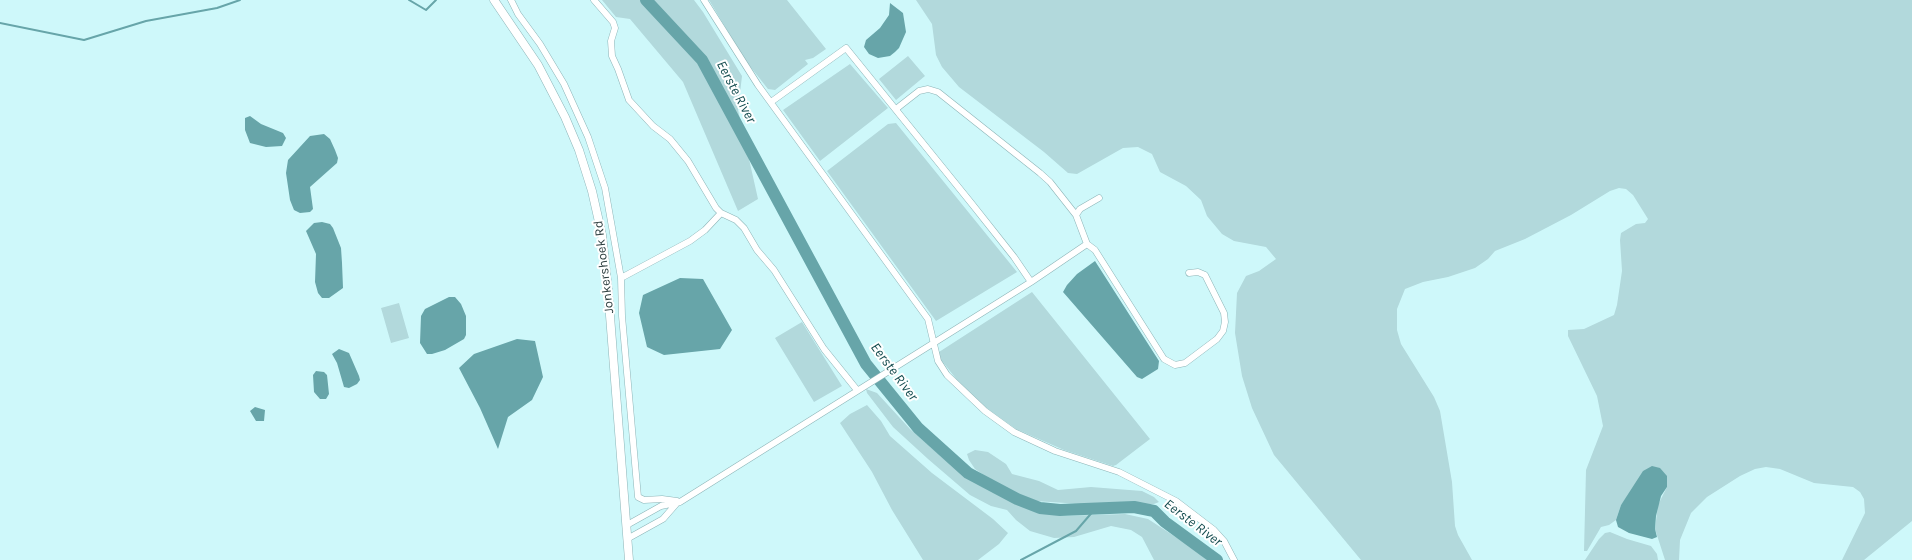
<!DOCTYPE html>
<html>
<head>
<meta charset="utf-8">
<style>
	body { margin:0 }
	canvas { display:block; background:#cef8fa }
</style>
</head>
<body>
<canvas width="1912" height="560"></canvas>
<script>
const c = document.querySelector('canvas').getContext('2d');
c.lineJoin = 'round';
function fill(path, color) {
  c.fillStyle = color;
  c.fill(path, 'evenodd');
}
function shape(rows) {
  const path = new Path2D();
  for (const r of rows) {
    path.moveTo(r[0], r[1]);
    for (let i = 2; i < r.length; i += 2) path.lineTo(r[i], r[i + 1]);
  }
  return path;
}
function stroke(path, color, width, dash) {
  c.strokeStyle = color;
  c.lineWidth = width;
  c.lineCap = dash ? 'butt' : 'round';
  c.setLineDash(dash || []);
  c.stroke(path);
}
function write(font, color, halo, rows, align = 'center') {
  c.font = font + ' Karla,sans-serif';
  c.lineWidth = 4;
  c.setLineDash([]);
  c.textBaseline = 'middle';
  c.strokeStyle = halo;
  c.fillStyle = color;
  for (const [text, x, y, turn = 0] of rows) {
    c.save();
    c.translate(x, y);
    c.rotate((+turn || 0) * Math.PI / 180);
    c.textAlign = isNaN(turn) ? turn : align;
    if (halo) c.strokeText(text, 0, 0);
    c.fillText(text, 0, 0);
    c.restore();
  }
}
fill(shape([
	[602,0,694,0,703,12,742,76,738,110,758,199,738,211,683,82,630,19,616,17],
	[709,0,787,0,826,49,813,58,805,60,808,64,775,90,768,89,745,60],
	[916,0,1912,0,1912,521,1864,560,1842,560,1865,513,1864,499,1860,492,1853,487,1814,483,1780,469,1766,467,1755,469,1740,476,1707,497,1691,513,1680,540,1679,560,1665,560,1655,529,1658,505,1667,487,1633,489,1621,505,1616,520,1609,525,1601,527,1587,551,1584,551,1586,470,1603,426,1597,396,1568,336,1568,330,1584,329,1614,315,1617,305,1622,271,1620,240,1621,233,1636,224,1645,223,1648,219,1633,195,1626,189,1619,188,1610,191,1571,215,1525,239,1495,251,1488,259,1475,268,1448,277,1423,282,1405,289,1397,309,1397,330,1401,344,1434,397,1440,411,1452,482,1455,526,1458,535,1472,560,1361,560,1274,455,1252,408,1242,376,1235,333,1237,293,1246,276,1259,271,1276,259,1266,247,1234,241,1222,234,1207,216,1201,200,1186,186,1160,172,1152,154,1138,147,1123,148,1077,174,1068,173,1044,152,959,87,942,67,936,55,932,24],
	[908,56,925,76,896,100,879,79],
	[850,64,888,108,820,161,783,110],
	[896,123,1017,272,936,321,827,171,888,124],
	[1032,292,1150,439,1116,465,1113,466,1064,450,1016,429,981,404,957,380,939,357,939,352],
	[399,303,409,338,391,343,381,308],
	[802,322,842,386,814,402,775,338],
	[866,389,877,393,910,429,944,459,982,486,1039,510,1063,516,1125,514,1148,519,1191,547,1207,560,1154,560,1142,537,1131,530,1111,526,1074,537,1054,538,1030,531,1016,520,1007,510,991,506,970,495,928,459,893,427,867,393],
	[867,405,881,421,890,436,932,473,993,519,1008,533,999,544,978,560,923,560,892,510,872,472,840,423,850,414],
	[975,450,988,452,1006,464,1012,474,1039,481,1058,490,1091,487,1142,491,1154,497,1159,502,1154,504,1096,505,1035,501,998,485,975,469,969,460,967,454],
	[1610,532,1627,539,1651,546,1657,554,1658,560,1585,560,1599,539,1605,533]
]), '#b2d9dc');
fill(shape([
	[890,3,903,13,906,32,899,48,895,52,890,56,878,58,869,54,864,47,866,40,880,28,889,15],
	[250,116,261,124,283,133,286,138,282,146,266,147,250,143,245,130,245,118],
	[324,134,330,139,335,150,338,158,337,163,310,187,313,209,310,212,300,213,294,210,290,200,286,173,288,160,310,136],
	[322,222,330,224,333,228,341,248,342,263,343,288,329,298,322,298,318,293,315,282,316,254,306,231,314,223],
	[1095,261,1159,361,1158,369,1142,379,1137,377,1063,292,1067,285,1077,274],
	[680,278,703,279,732,330,720,349,664,355,647,347,639,313,643,295],
	[449,297,455,297,461,304,466,316,466,335,464,339,445,350,432,354,427,354,420,343,421,316,425,309],
	[517,339,535,341,543,377,532,400,508,417,498,449,480,408,459,368,474,354],
	[339,349,349,353,359,376,360,380,357,384,349,388,344,387,337,363,332,354],
	[316,371,324,372,327,375,329,394,326,399,320,399,314,392,313,375],
	[255,407,265,410,264,421,256,421,250,411],
	[1652,466,1660,468,1667,476,1667,487,1661,496,1656,516,1655,529,1657,537,1652,539,1629,533,1618,527,1616,520,1621,505,1643,471]
]), '#67a5a9');
stroke(shape([
	[409,0,426,10,436,0],
	[0,23,84,40,146,21,217,8,240,0],
	[1021,560,1076,531,1095,509]
]), '#67a5a9', 2);
stroke(shape([
	[646,0,702,60,866,364,918,428,968,473,1017,499,1040,508,1060,510,1134,507,1154,511,1165,522,1217,560]
]), '#67a5a9', 12);
const street = shape([
	[511,0,518,14,540,44,564,84,588,137,605,188,621,278,622,316,638,497,644,500,662,499,677,501],
	[594,0,613,22,615,28,611,41,612,56,618,69,629,100,653,126,670,139,688,161,716,208,721,213,736,220,744,228,757,250,774,270,824,349,857,390],
	[704,0,758,85,928,319,938,361,947,375,985,411,1014,432,1055,451,1119,472,1176,501,1214,530,1224,541,1234,560],
	[771,102,846,48,972,204,1014,257,1031,282],
	[896,109,919,91,928,89,938,92,1040,173,1050,182,1076,215],
	[1087,244,1076,215,1080,209,1099,198],
	[621,278,690,241,705,230,721,213],
	[627,525,661,506,680,502,1031,282,1087,244,1095,250,1164,359,1175,365,1185,363,1217,339,1223,331,1225,322,1224,313,1205,275,1198,272,1189,273],
	[627,539,663,519,677,503]
]);
const secondary = shape([
	[494,0,538,65,565,117,579,150,592,191,602,235,608,290,629,560]
]);
stroke(street, '#8cb4b7', 7);
stroke(secondary, '#8cb4b7', 9);
stroke(street, '#fff', 6);
stroke(secondary, '#fff', 8);
write('13px', '#2e3f40', '#fff', [
	["Jonkershoek Rd",604,267,-97]
]);
write('italic 14px', '#144c4f', '#fff', [
	["Eerste River",736,92,62],
	["Eerste River",894,372,53],
	["Eerste River",1193,523,37]
]);
</script>
</body>
</html>
